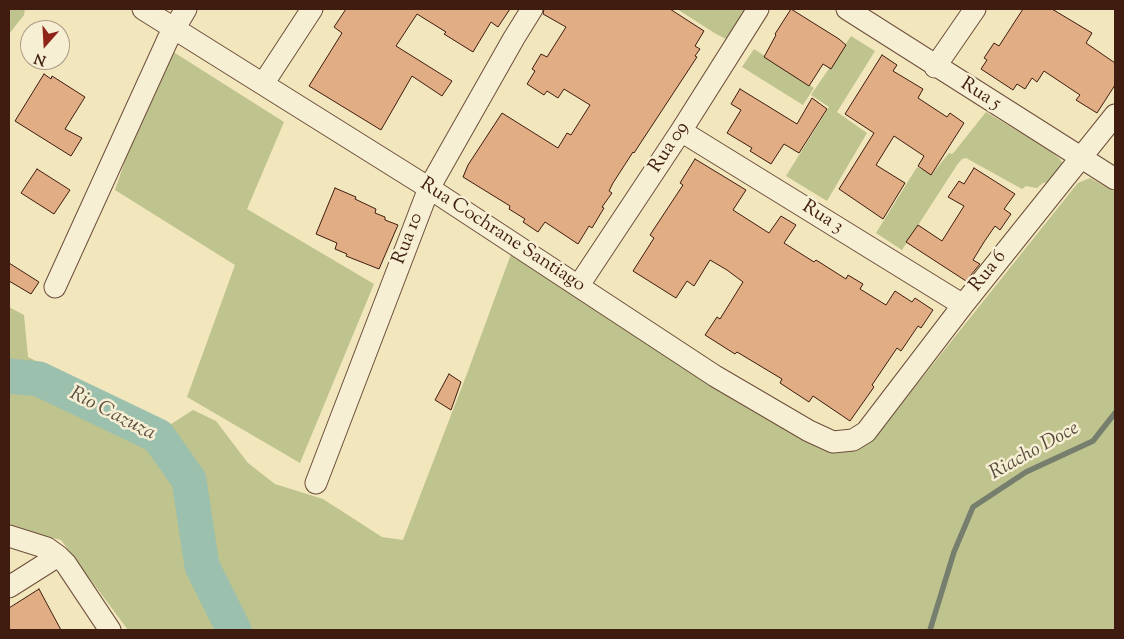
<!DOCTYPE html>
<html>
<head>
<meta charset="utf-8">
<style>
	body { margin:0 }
	#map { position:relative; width:1124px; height:639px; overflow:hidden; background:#f2e6bd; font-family:"Sorts Mill Goudy",serif }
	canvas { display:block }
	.frame { position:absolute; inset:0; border:10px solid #3f1c0f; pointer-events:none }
	.north { position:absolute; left:20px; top:20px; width:50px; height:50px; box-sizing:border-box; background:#f7efd4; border:1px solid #ad9b85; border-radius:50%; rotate:199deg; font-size:14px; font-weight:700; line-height:20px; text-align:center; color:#3f1c0f }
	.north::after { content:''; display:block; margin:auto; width:18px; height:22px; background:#8f2418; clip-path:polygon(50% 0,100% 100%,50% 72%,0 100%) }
</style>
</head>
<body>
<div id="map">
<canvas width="1124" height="639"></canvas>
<div class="frame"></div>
<div class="north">N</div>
</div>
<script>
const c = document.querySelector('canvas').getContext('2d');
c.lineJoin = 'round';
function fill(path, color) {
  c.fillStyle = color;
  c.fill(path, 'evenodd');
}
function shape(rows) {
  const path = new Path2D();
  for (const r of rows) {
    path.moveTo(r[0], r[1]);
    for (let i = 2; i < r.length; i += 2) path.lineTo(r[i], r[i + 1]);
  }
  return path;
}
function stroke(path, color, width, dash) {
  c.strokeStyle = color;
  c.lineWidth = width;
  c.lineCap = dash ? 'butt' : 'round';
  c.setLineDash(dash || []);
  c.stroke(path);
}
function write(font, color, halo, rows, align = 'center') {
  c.font = font + ' "Sorts Mill Goudy",serif';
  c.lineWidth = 5;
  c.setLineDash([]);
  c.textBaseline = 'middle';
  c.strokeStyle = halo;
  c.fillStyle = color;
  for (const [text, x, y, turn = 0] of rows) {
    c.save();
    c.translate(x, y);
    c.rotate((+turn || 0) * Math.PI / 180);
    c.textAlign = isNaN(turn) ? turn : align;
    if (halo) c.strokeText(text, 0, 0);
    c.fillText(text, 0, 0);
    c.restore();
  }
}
fill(shape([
	[9,9,25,9,24,15,9,34],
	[677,9,746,9,726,39,716,34],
	[851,36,875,51,837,112,867,133,827,201,786,176,829,107,811,95],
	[164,46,284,122,247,209,374,284,300,463,187,397,235,265,115,190],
	[754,49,814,88,803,105,742,67],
	[986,112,1049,150,1060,159,1065,167,1050,182,1043,183,1037,188,1026,186,1022,189,966,158,962,159,957,165,902,250,876,233,917,167,932,174,949,153,952,154,955,151],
	[1090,178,1115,192,1115,630,128,630,61,540,9,526,9,307,24,315,28,357,168,426,193,410,216,421,248,463,275,484,323,499,382,537,403,540,468,371,511,254,713,387,770,421,812,443,874,438,1073,189,1078,183]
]), '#bfc38e');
stroke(shape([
	[930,630,954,552,973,507,1026,472,1093,441,1115,413]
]), '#767e6e', 5.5);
stroke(shape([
	[9,376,39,379,158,436,189,480,202,566,234,630]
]), '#9bc0ae', 35);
const building = shape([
	[346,9,510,9,498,27,491,22,473,52,444,34,446,32,417,14,396,46,452,81,442,96,412,76,381,130,309,86,342,33,334,27,346,9],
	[544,9,670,9,704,31,695,46,700,49,695,56,697,57,634,153,633,152,613,183,609,191,612,193,602,207,604,208,592,228,589,226,578,244,545,222,538,232,523,222,525,219,509,209,510,206,463,177,468,165,502,113,558,148,567,133,571,135,590,105,564,89,558,98,547,91,544,95,527,84,535,71,532,69,541,54,547,57,566,27,543,14,544,9],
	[791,9,839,39,846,45,831,69,823,64,809,86,764,57,776,35,775,34,791,9],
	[1023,9,1052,9,1092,33,1086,43,1115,63,1115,85,1097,113,1076,100,1080,95,1044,71,1037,82,1032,78,1025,89,1017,84,1013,90,981,69,987,60,984,58,994,43,999,46,1023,9],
	[882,55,897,65,893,71,923,89,918,98,947,117,950,113,964,123,931,175,918,166,924,156,894,136,876,165,905,183,883,219,839,189,874,133,845,114,882,55],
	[44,74,51,79,52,76,85,97,65,129,82,138,71,156,15,121,44,74],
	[740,89,797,124,812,98,827,109,799,153,784,144,771,164,750,151,752,148,727,133,741,110,731,104,740,89],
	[695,159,746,190,733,210,769,233,781,216,796,225,784,243,814,262,816,260,846,279,848,275,863,284,860,289,886,305,895,291,912,302,915,298,933,310,921,328,918,326,901,351,897,348,872,385,874,387,850,421,813,396,809,402,780,383,782,379,737,352,735,354,705,335,717,317,720,319,743,282,727,270,710,260,694,286,687,281,676,298,633,271,654,238,650,235,683,185,680,183,695,159],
	[974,168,1015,194,1004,209,1011,214,1000,230,995,226,984,242,973,260,980,264,966,281,906,242,918,225,942,241,964,206,948,197,959,181,964,184,974,168],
	[37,169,70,190,54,214,21,193,37,169],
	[335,188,356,197,355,199,376,209,375,213,385,217,385,220,398,225,379,269,346,256,347,254,335,249,337,243,316,234,335,188],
	[9,263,39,282,31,294,9,281,9,263],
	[449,374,461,382,451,410,435,400,449,374],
	[39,589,61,630,9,630,9,608,39,589]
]);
fill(building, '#e0ad84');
stroke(building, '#3f1c0f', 1);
const street = shape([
	[143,9,429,188,715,376,809,431,833,442,853,440,866,432,963,305,1115,115],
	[847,9,1115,179],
	[935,67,975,9],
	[263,84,312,9],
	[681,131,963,305],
	[579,285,681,131,758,9],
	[55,287,168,39,186,9],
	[316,483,429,188,514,38,532,9],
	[9,536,47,548,58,556,66,564,110,630],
	[9,587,58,556]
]);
stroke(street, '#6c4e3a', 23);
stroke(street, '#f7efd4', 21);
write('19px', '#3f1c0f', '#f7efd4', [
	["Rua 5",980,95,32],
	["Rua 09",670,148,-57],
	["Rua 3",822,218,32],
	["Rua Cochrane Santiago",502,236,33],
	["Rua 10",409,239,-69],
	["Rua 6",989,272,-51]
]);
write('italic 20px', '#5b4d3f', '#f7efd4', [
	["Rio Cazuza",112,415,27],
	["Riacho Doce",1035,452,-29]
]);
</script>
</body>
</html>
